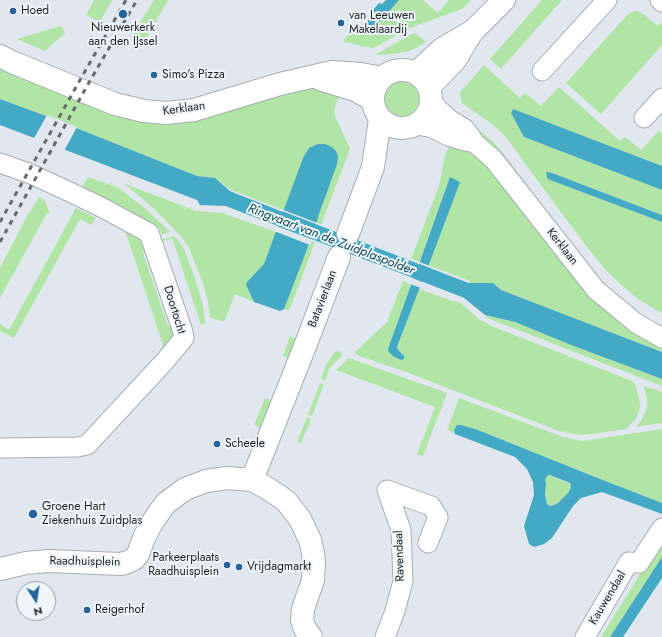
<!DOCTYPE html>
<html>
<head>
<meta charset="utf-8">
<style>
	body { margin:0 }
	#map { position:relative; width:662px; height:637px; overflow:hidden; background:#e1e7ee; font-family:Jost,sans-serif }
	canvas { display:block }
	.north { position:absolute; left:16px; top:581px; width:40px; height:40px; box-sizing:border-box; background:#eef5fb; border:1px solid #9ba0a5; border-radius:50%; rotate:168deg; font-size:11px; font-weight:700; line-height:16px; text-align:center; color:#1e2123 }
	.north::after { content:''; display:block; margin:auto; width:14px; height:18px; background:#26639a; clip-path:polygon(50% 0,100% 100%,50% 72%,0 100%) }
</style>
</head>
<body>
<div id="map">
<canvas width="662" height="637"></canvas>
<div class="north">N</div>
</div>
<script>
const c = document.querySelector('canvas').getContext('2d');
c.lineJoin = 'round';
function fill(path, color) {
  c.fillStyle = color;
  c.fill(path, 'evenodd');
}
function shape(rows) {
  const path = new Path2D();
  for (const r of rows) {
    if (r.length === 3) {
      path.moveTo(r[0] + r[2], r[1]);
      path.arc(r[0], r[1], r[2], 0, 2 * Math.PI);
      continue;
    }
    path.moveTo(r[0], r[1]);
    for (let i = 2; i < r.length; i += 2) path.lineTo(r[i], r[i + 1]);
  }
  return path;
}
function stroke(path, color, width, dash) {
  c.strokeStyle = color;
  c.lineWidth = width;
  c.lineCap = dash ? 'butt' : 'round';
  c.setLineDash(dash || []);
  c.stroke(path);
}
function write(font, color, halo, rows, align = 'center') {
  c.font = font + ' Jost,sans-serif';
  c.lineWidth = 4;
  c.setLineDash([]);
  c.textBaseline = 'middle';
  c.strokeStyle = halo;
  c.fillStyle = color;
  for (const [text, x, y, turn = 0] of rows) {
    c.save();
    c.translate(x, y);
    c.rotate((+turn || 0) * Math.PI / 180);
    c.textAlign = isNaN(turn) ? turn : align;
    if (halo) c.strokeText(text, 0, 0);
    c.fillText(text, 0, 0);
    c.restore();
  }
}
fill(shape([
	[94,0,112,0,100,22,86,15],
	[154,0,168,0,143,44,128,35,130,36,133,34],
	[399,0,423,0,438,13,449,0,471,0,462,9,407,29,374,48,360,46,343,41,352,31,359,31,363,26,370,32],
	[542,0,562,0,501,69,490,59],
	[636,11,643,14,658,26,662,22,662,45,601,114,566,83,629,13],
	[61,26,65,33,45,51,17,39],
	[415,33,426,42,416,48,409,51,393,54,375,55,410,35],
	[484,65,520,98,525,93,541,106,559,87,620,141,625,137,641,150,659,131,662,134,662,166,512,109,524,137,662,190,662,215,552,173,550,180,662,222,662,313,639,300,618,282,604,268,584,243,523,161,518,153,503,134,492,124,462,103,460,95,461,91],
	[0,68,46,84,113,111,251,101,317,86,341,90,334,110,335,116,350,149,321,225,316,223,318,218,319,214,326,195,303,158,284,211,231,190,215,178,197,176,46,116,0,99],
	[402,99,17],
	[464,119,479,130,491,140,499,148,587,264,611,291,623,301,636,312,635,314,621,303,599,282,583,264,554,225,500,153,482,135,463,122],
	[451,143,477,157,494,172,662,347,662,352,501,290,493,283,469,283,427,267,450,178,419,263,411,259,439,186,445,155],
	[88,177,119,188,147,210,170,232,162,235,159,228,82,187],
	[123,183,196,211,222,213,276,232,264,264,247,282,246,285,254,302,235,294,224,322,210,317,208,302,203,283,189,248,181,236,150,205],
	[39,197,45,201,50,214,47,213,0,298,0,268,26,218],
	[76,208,96,218,91,225,80,219,14,338,0,331,0,324,9,330],
	[125,230,141,239,147,247,144,252,143,253,168,326,170,326,176,329,177,334,165,351],
	[174,236,178,240,183,247,195,278,203,306,205,323,201,325,172,238,161,242,161,240],
	[310,240,315,242,289,311,284,309],
	[403,281,411,285,389,346,404,356,399,351,397,347,419,289,455,302,455,301,461,303,480,320,494,327,632,381,635,384,639,398,640,407,636,419,626,429,599,433,581,435,559,431,406,372,357,355,355,352,387,322],
	[485,315,515,322,571,345,662,379,662,386,487,318],
	[290,336,299,340,291,360,283,356],
	[338,350,343,355,330,367,325,381,321,379,326,365,334,353],
	[349,358,447,393,423,456,417,454,435,407,336,370],
	[320,383,324,384,312,416,308,415],
	[644,386,662,392,662,423,636,427,642,419,647,408,647,398,644,388],
	[265,398,269,400,272,404,263,428,254,425],
	[459,398,563,437,582,441,662,429,662,503,595,477,478,430,454,430,455,434,447,430],
	[307,417,311,419,301,443,297,442],
	[548,475,550,475,570,484,571,487,568,493,558,503,554,505,550,506,546,502,545,494,546,483,545,480,546,478],
	[662,539,662,557,610,637,601,637]
]), '#b0e5a6');
fill(shape([
	[386,0,399,0,370,33,363,26,375,13,373,10,379,3,382,4],
	[0,99,46,116,197,176,215,178,230,191,283,212,303,158,309,148,318,144,325,144,332,147,336,151,338,156,337,164,326,195,319,214,318,218,316,224,419,264,450,177,460,182,428,267,469,283,493,283,501,290,662,352,662,379,571,345,515,322,485,315,464,298,423,282,420,287,397,347,399,351,404,356,404,359,401,360,393,356,388,351,389,346,411,285,413,278,311,239,284,309,280,311,254,302,246,285,247,282,264,264,278,226,225,206,200,205,197,200,0,125],
	[513,109,662,166,662,190,524,137,511,113],
	[546,172,552,173,662,215,662,222,550,180,547,178],
	[457,425,461,425,478,430,595,477,662,503,662,514,602,492,581,498,573,506,552,538,544,544,534,547,529,544,524,526,534,495,533,482,527,469,515,457,455,434,454,430],
	[548,475,550,475,570,483,571,487,568,493,558,503,554,505,550,506,547,504,546,500,545,494,546,483,545,480,546,478],
	[662,557,662,578,623,637,610,637]
]), '#43a9c4');
fill(shape([
	[47,115,77,127,64,151,33,140],
	[231,190,430,266,470,281,469,283,230,191],
	[225,206,464,298,463,300,424,285,421,288,410,284,410,279,312,241,310,245,274,231,275,227,224,208]
]), '#e1e7ee');
const minor = shape([
	[660,0,662,2],
	[542,71,607,0],
	[432,100,437,108,449,119,465,129,475,143,494,160,596,290,636,323,662,338],
	[644,118,662,98],
	[417,125,433,128,448,136,461,140,475,143],
	[0,163,31,174,74,194,101,207,149,233,183,332,184,338,165,361,87,445,78,447,0,448],
	[385,637,395,611,403,581,401,530,387,490,431,506,438,517,428,543],
	[585,637,629,562,639,563,662,528]
]);
const tertiary = shape([
	[0,56,12,62,115,104,144,111,166,113,194,110,280,84,332,72,361,74,382,78],
	[402,99,29],
	[416,73,442,49,471,32],
	[320,79,355,90,373,100],
	[429,87,455,60,472,32,504,0],
	[348,234,373,167,380,119],
	[252,480,307,341,339,257],
	[0,569,26,563,48,561,121,564,125,563,134,559,138,554,144,538,150,526,160,511,166,503,185,489,206,481,227,478,252,480,265,487,279,496,287,502,300,519,310,540,313,553,314,564,313,580,303,609,302,620,305,629,311,637]
]);
stroke(minor, '#a7adb3', 21);
stroke(tertiary, '#a7adb3', 24);
stroke(minor, '#fff', 19);
stroke(tertiary, '#fff', 22);
stroke(shape([
	[0,222,84,73,126,0],
	[0,242,87,86,137,0]
]), '#676b6f', 3, [5, 5]);
for (const [x, y, r, color] of [
	[13,11,4,"#26639a"],
	[123,14,5,"#26639a"],
	[341,23,4,"#26639a"],
	[154,75,4,"#26639a"],
	[217,444,4,"#26639a"],
	[33,514,5,"#26639a"],
	[227,565,4,"#26639a"],
	[239,567,4,"#26639a"],
	[87,610,4,"#26639a"]
]) {
  const dot = new Path2D();
  dot.arc(x, y, r, 0, 2 * Math.PI);
  c.fillStyle = color;
  c.fill(dot);
  stroke(dot, '#eef5fb', 1.5);
}
write('12px', '#1e2123', '#eef5fb', [
	["Hoed",21,11],
	["van Leeuwen",349,16],
	["Makelaardij",349,30],
	["Nieuwerkerk",123,28,"center"],
	["aan den IJssel",123,42,"center"],
	["Simo's Pizza",162,75],
	["Scheele",225,444],
	["Groene Hart",42,507],
	["Ziekenhuis Zuidplas",42,521],
	["Parkeerplaats",219,558,"right"],
	["Raadhuisplein",219,572,"right"],
	["Vrijdagmarkt",247,567],
	["Reigerhof",95,610]
], 'left');
write('12px', '#1e2123', '#eef5fb', [
	["Kerklaan",184,109,-8],
	["Kerklaan",562,247,52],
	["Batavierlaan",323,299,-69],
	["Doortocht",174,310,73],
	["Ravendaal",400,556,-92],
	["Raadhuisplein",85,562,1],
	["Kauwendaal",608,598,-59]
]);
write('italic 13px', '#114b5a', '#eef5fb', [
	["Ringvaart van de Zuidplaspolder",331,240,21]
]);
</script>
</body>
</html>
